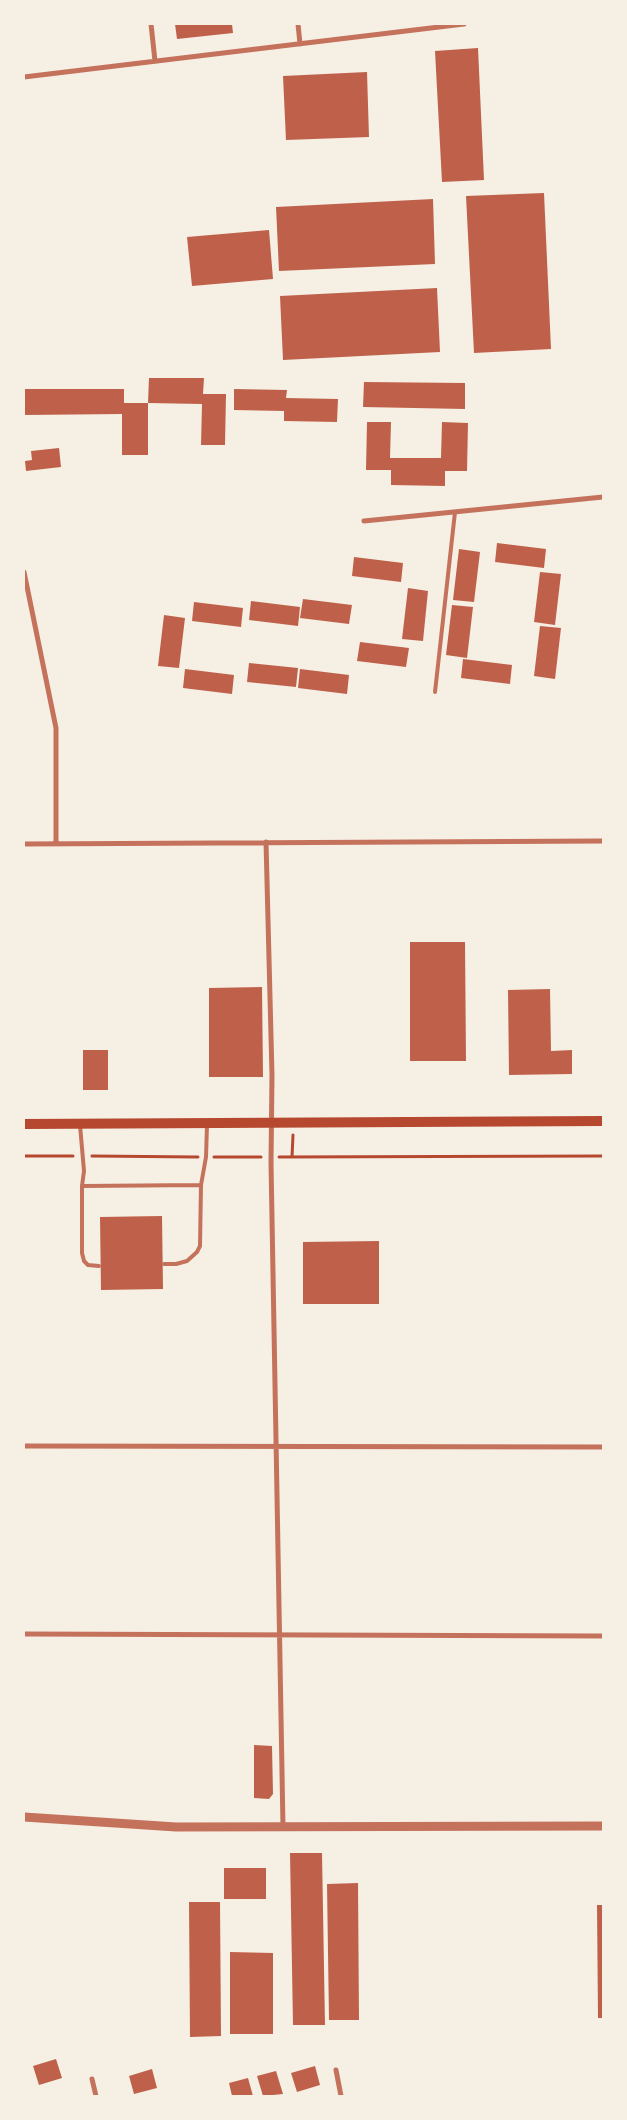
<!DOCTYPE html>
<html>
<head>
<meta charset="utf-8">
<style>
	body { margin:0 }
	#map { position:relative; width:627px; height:2120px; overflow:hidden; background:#f6efe4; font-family:"Fira Sans Condensed",sans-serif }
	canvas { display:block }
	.frame { position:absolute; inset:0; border:25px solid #f6efe4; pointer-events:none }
</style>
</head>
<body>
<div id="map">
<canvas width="627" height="2120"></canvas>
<div class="frame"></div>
</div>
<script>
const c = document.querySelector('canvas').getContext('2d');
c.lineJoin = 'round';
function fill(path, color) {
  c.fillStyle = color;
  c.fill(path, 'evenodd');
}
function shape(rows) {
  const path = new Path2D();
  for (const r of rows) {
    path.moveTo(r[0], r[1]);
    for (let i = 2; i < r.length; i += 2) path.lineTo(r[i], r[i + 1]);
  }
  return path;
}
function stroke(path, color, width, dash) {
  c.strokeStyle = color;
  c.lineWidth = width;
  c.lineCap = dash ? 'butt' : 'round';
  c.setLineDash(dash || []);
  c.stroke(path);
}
fill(shape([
	[175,24,232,24,233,33,177,39],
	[478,48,484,180,442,182,435,51],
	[367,72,369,137,286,140,283,76],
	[544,193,551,349,474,353,466,196],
	[433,199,435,264,279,271,276,207],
	[269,230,273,279,192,286,187,237],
	[437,288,440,352,283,360,280,296],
	[149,378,204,378,203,394,226,394,225,445,201,445,202,404,148,403],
	[364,382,465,383,465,409,363,407],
	[24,389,124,389,124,403,148,403,148,455,122,455,122,414,24,415],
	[234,389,287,390,286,398,338,399,337,422,284,421,284,411,234,410],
	[367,422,391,422,390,458,441,458,442,422,468,423,467,471,445,471,445,486,391,485,391,470,366,470],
	[59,448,61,467,26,471,25,461,32,460,31,451],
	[497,543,546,549,544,568,495,562],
	[459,549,480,552,474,602,453,600],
	[354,557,403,563,401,582,352,576],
	[540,572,561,574,555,625,534,622],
	[408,588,428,591,423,641,402,639],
	[303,599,352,605,349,624,300,618],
	[251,601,300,607,298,626,249,620],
	[194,602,243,608,241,627,192,621],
	[452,605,473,607,467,658,446,655],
	[164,615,185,618,179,668,158,666],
	[540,626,561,628,555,679,534,676],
	[360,642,409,648,406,667,357,661],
	[463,659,512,665,510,684,461,678],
	[249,663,298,668,296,687,247,682],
	[185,669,234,675,232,694,183,688],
	[300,669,349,675,347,694,298,688],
	[410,942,465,942,466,1061,410,1061],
	[262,987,263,1077,209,1077,209,988],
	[550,989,551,1051,572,1050,572,1074,509,1075,508,990],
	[83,1050,108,1050,108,1090,83,1090],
	[162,1216,163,1289,101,1290,100,1217],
	[379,1241,379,1304,303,1304,303,1242],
	[254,1745,272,1746,273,1794,269,1799,254,1798],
	[290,1853,322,1853,325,2025,293,2025],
	[224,1868,266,1868,266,1899,224,1899],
	[358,1883,359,2020,329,2020,327,1884],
	[189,1902,220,1902,221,2036,190,2037],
	[597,1905,603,1905,603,2018,598,2018],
	[230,1952,273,1953,273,2034,230,2034],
	[56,2059,62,2078,39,2085,33,2066],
	[315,2066,320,2085,297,2092,291,2073],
	[152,2069,157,2088,134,2094,129,2076],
	[276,2071,283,2094,263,2096,257,2076],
	[248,2078,253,2096,232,2096,229,2083]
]), '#bf614a');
stroke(shape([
	[24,1156,73,1156],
	[92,1156,198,1157],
	[214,1157,261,1157],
	[279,1157,603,1156],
	[292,1157,293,1135]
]), '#b5482f', 3);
stroke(shape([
	[435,692,455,512],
	[80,1125,84,1171,82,1186,82,1253,84,1261,88,1265,99,1266],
	[82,1186,201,1185],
	[164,1264,176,1264,187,1261,197,1252,200,1246,201,1185,206,1157,207,1125]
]), '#c5725c', 4);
stroke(shape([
	[151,24,155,61],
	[298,24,300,44],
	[24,77,464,24],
	[364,521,603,497],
	[24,572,56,728,56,844],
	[266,842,272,1075,271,1163,283,1827],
	[24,844,603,841],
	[24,1446,603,1447],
	[24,1634,603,1636],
	[336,2070,341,2096],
	[92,2079,96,2096]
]), '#c5725c', 5);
stroke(shape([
	[24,1817,176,1827,603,1826]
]), '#c5725c', 9);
stroke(shape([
	[24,1124,603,1121]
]), '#b5482f', 10);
</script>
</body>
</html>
